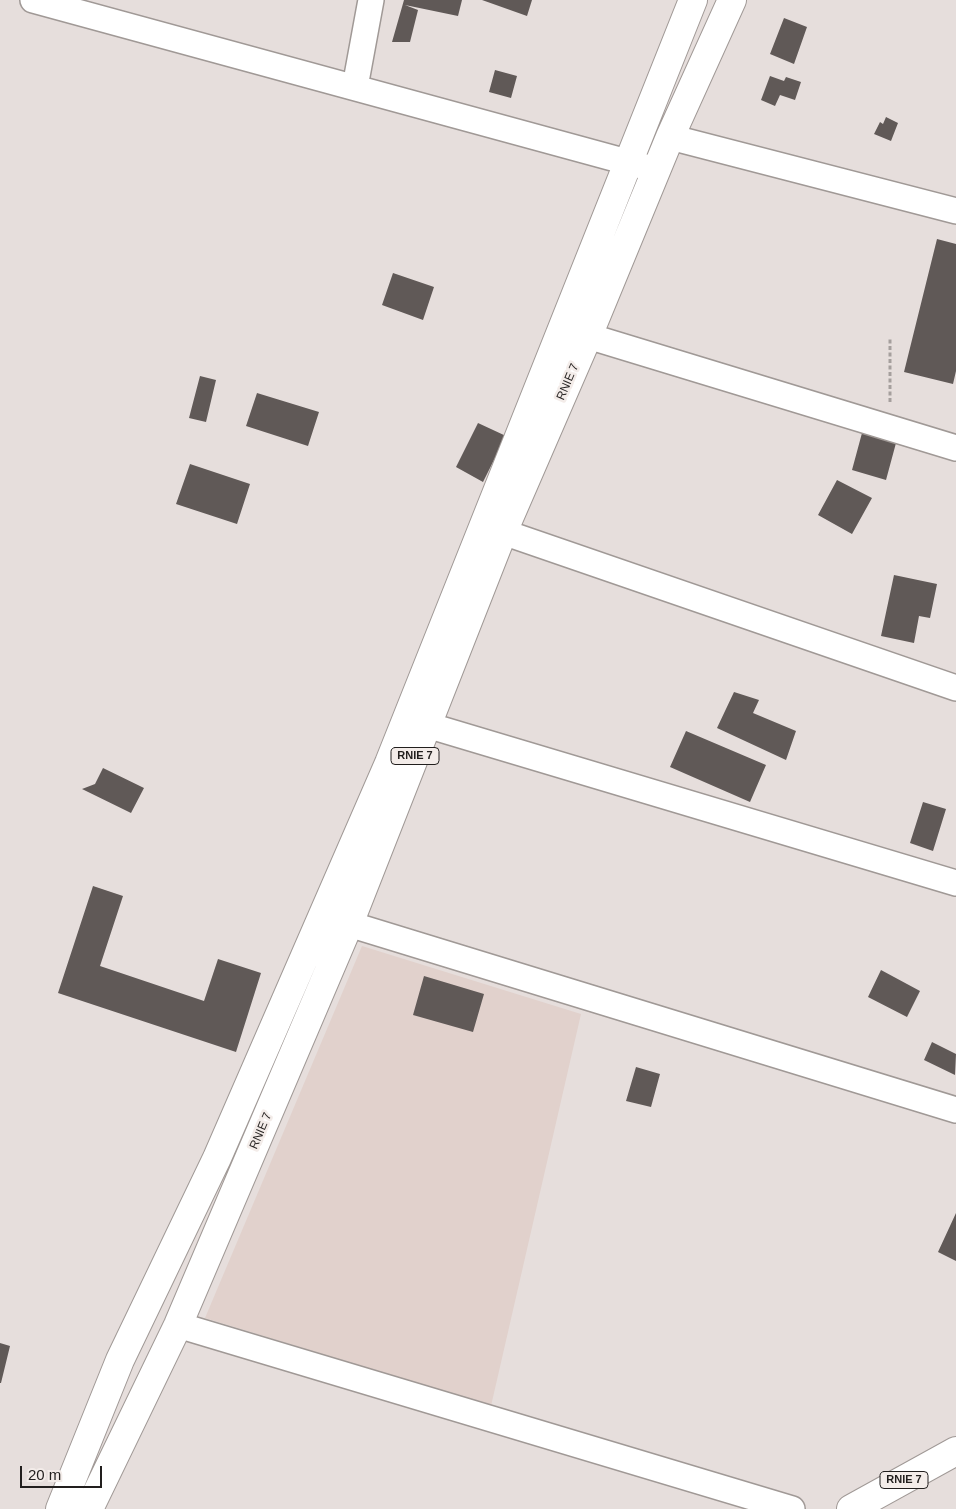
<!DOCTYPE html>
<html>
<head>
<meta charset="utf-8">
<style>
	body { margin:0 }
	#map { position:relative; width:956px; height:1509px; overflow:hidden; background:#e6dedc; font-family:Arial,sans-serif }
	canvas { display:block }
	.scale { position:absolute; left:20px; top:1466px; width:82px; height:22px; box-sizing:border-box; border:2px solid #221f1e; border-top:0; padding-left:6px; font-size:15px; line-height:18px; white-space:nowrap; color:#221f1e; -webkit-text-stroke:4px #f3ece9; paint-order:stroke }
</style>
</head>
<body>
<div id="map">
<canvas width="956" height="1509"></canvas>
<div class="scale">20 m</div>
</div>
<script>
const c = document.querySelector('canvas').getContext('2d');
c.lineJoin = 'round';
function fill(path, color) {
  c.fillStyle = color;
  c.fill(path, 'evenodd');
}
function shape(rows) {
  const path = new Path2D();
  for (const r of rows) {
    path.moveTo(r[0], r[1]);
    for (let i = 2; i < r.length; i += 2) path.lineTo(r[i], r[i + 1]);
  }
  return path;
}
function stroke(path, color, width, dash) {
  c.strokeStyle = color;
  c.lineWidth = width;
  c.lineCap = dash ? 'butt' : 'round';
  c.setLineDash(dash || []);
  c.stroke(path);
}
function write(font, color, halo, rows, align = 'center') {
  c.font = font + ' Arial,sans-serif';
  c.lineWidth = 5;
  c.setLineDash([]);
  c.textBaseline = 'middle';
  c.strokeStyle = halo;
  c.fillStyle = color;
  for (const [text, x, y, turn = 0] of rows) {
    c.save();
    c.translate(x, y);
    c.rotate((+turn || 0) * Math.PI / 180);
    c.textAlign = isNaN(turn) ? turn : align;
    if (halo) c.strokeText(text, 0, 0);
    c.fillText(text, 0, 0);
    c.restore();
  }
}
fill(shape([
	[362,946,581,1014,491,1406,205,1318]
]), '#e1d1cc');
fill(shape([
	[404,0,462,0,458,16,405,5,418,10,410,42,392,42],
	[482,0,532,0,527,16],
	[784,18,807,27,794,64,770,54],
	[495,70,517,76,511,98,489,92],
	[770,76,784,81,786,77,801,82,795,100,780,95,775,106,761,100],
	[886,117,898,123,891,141,874,134,880,122,883,124],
	[937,239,956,244,956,371,953,384,904,372],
	[393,273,434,287,423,320,382,305],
	[200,376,216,380,206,422,189,418],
	[257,393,319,412,308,446,246,426],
	[478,423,506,436,483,482,456,467],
	[862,433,896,443,886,480,852,470],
	[190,464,250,484,237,524,176,504],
	[837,480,872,498,852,534,818,515],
	[894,575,937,584,930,618,919,616,914,643,881,636],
	[734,692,759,700,753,713,796,731,786,760,717,728],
	[686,731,766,765,750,802,670,767],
	[103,768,144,788,131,813,82,789,95,784],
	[923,802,946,809,933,851,910,843],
	[93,886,123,896,100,966,204,1001,218,959,261,973,236,1052,58,993],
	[881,970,920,991,907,1017,868,997],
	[424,976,484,994,473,1032,413,1015],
	[932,1042,956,1054,955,1075,924,1060],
	[636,1067,660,1074,651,1107,626,1101],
	[956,1213,956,1261,938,1252],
	[0,1343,10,1346,1,1383,0,1383]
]), '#605957');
const street = shape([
	[33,0,649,168],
	[355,87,371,0],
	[670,137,956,211],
	[588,336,956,448],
	[503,532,956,688],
	[427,725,956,883],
	[349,924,956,1110],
	[178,1325,792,1509]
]);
const primary = shape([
	[60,1509,120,1360,217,1158,389,763,693,0],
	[89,1509,178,1325,349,924,503,532,588,336,670,137,732,0],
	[851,1509,956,1451]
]);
stroke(street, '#a09996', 28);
stroke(primary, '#a09996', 30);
stroke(shape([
	[890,402,890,339]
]), '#a59f9d', 3, [4, 2.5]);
stroke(street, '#fff', 25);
stroke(primary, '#fff', 28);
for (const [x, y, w] of [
	[415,756,48],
	[904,1480,48]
]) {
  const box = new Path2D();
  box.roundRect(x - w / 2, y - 8.5, w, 17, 4);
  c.fillStyle = '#f3ece9';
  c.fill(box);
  stroke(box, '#221f1e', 1);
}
write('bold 11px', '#221f1e', null, [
	["RNIE 7",415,756],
	["RNIE 7",904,1480]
]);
write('12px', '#221f1e', '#f3ece9', [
	["RNIE 7",568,382,-67],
	["RNIE 7",261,1131,-67]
]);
</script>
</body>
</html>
